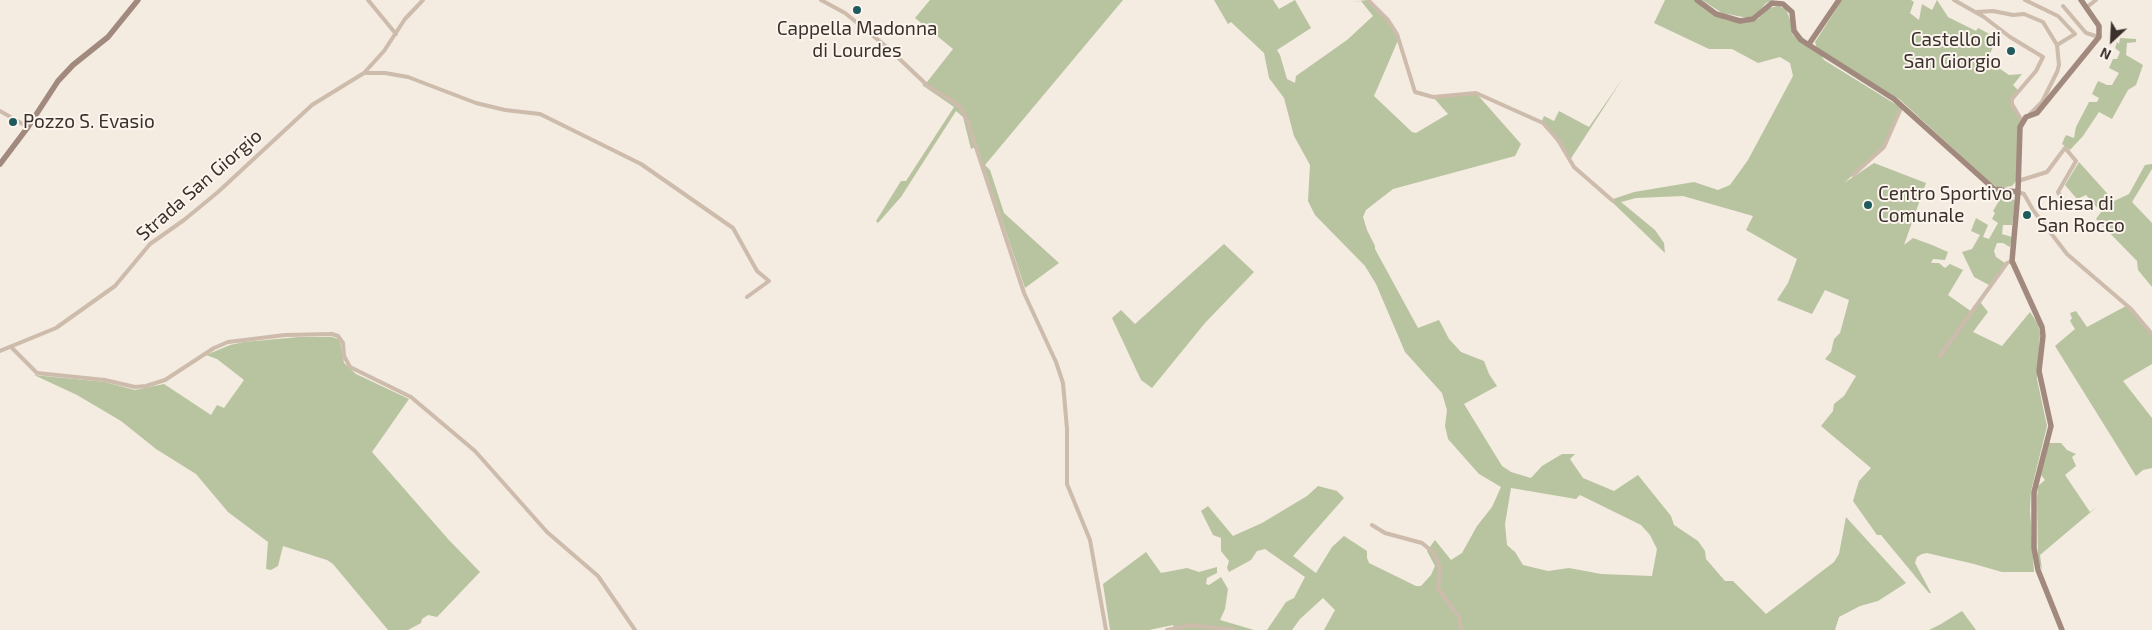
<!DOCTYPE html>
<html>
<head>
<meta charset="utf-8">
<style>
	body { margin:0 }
	#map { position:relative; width:2152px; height:630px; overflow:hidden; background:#f4ebe1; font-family:"Exo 2",sans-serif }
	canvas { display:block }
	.north { position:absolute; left:2087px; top:15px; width:50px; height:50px; -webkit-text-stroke:4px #fbf5ee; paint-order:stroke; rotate:205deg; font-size:14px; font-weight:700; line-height:20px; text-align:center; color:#3b302b }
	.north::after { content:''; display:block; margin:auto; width:18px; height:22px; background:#3b302b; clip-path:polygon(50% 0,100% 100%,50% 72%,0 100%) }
</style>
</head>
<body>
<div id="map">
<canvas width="2152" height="630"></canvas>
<div class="north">N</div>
</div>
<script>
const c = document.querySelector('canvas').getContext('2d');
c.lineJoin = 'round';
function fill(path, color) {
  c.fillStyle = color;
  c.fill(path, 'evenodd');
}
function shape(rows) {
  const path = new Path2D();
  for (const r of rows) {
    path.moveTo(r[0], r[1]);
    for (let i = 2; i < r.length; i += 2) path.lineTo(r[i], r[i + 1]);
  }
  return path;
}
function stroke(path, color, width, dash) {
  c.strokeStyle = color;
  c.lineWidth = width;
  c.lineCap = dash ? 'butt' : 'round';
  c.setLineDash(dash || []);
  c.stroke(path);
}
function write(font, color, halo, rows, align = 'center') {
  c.font = font + ' "Exo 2",sans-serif';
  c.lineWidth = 4;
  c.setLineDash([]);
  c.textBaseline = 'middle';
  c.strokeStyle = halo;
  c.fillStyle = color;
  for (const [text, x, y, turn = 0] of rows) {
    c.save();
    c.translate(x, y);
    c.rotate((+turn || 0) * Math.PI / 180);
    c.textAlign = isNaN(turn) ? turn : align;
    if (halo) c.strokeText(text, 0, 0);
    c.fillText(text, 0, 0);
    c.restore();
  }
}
fill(shape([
	[930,0,1123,0,985,165,990,170,1004,213,1059,263,1025,288,977,146,971,149,963,117,956,111,901,197,878,223,876,221,901,181,906,181,954,107,922,85,927,82,953,49,915,18],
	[1214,0,1273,0,1279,9,1295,0,1311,28,1277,50,1280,55,1287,79,1295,83,1296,76,1347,40,1373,16,1361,1,1349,2,1368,0,1379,10,1399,38,1374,96,1412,132,1416,133,1448,114,1433,97,1476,93,1521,144,1515,156,1393,189,1366,210,1363,217,1367,230,1375,246,1375,249,1418,328,1439,320,1449,339,1461,352,1484,361,1489,374,1497,386,1464,404,1502,466,1511,472,1531,478,1542,466,1562,454,1575,454,1570,459,1583,478,1614,491,1638,475,1671,516,1674,525,1698,541,1705,551,1706,559,1725,581,1733,581,1766,614,1834,562,1839,554,1846,517,1906,583,1878,601,1860,606,1839,617,1835,630,1324,630,1335,610,1323,598,1300,619,1292,630,1267,630,1286,602,1294,598,1305,577,1265,549,1257,551,1251,560,1229,572,1227,568,1229,561,1221,551,1221,538,1213,535,1201,511,1208,506,1233,536,1262,523,1307,496,1318,486,1337,491,1344,498,1293,556,1316,573,1332,547,1344,536,1367,551,1367,558,1369,563,1416,586,1421,586,1431,575,1435,566,1427,551,1435,540,1451,560,1462,553,1477,526,1492,507,1501,487,1479,474,1448,439,1445,426,1447,410,1442,393,1405,352,1376,284,1365,266,1315,215,1308,201,1310,165,1294,136,1284,98,1269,78,1264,53,1231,22,1228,24],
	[1511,488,1576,499,1580,495,1641,525,1650,535,1657,549,1652,576,1601,574,1569,568,1548,571,1523,565,1515,552,1507,545,1505,524],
	[1665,0,1696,0,1713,14,1726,20,1745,23,1758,19,1769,8,1778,6,1786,9,1791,22,1792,34,1797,39,1821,55,1824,60,1900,107,1884,147,1844,183,1874,163,1926,183,1904,245,1913,238,1932,245,1948,252,1945,260,1933,259,1931,263,1939,263,1945,268,1950,264,1963,270,1948,295,1972,312,1980,302,1988,312,1973,332,2002,346,2030,312,2038,324,2040,334,2037,379,2047,426,2031,491,2030,510,2034,572,2002,572,1974,564,1927,553,1922,554,1917,557,1915,563,1931,593,1929,593,1881,535,1877,535,1853,501,1859,481,1871,468,1821,426,1833,411,1834,404,1844,396,1856,376,1825,359,1831,352,1834,339,1840,333,1849,300,1825,290,1812,314,1777,300,1788,283,1797,259,1746,230,1753,216,1683,196,1636,198,1621,202,1655,230,1664,243,1665,253,1613,203,1613,199,1634,192,1694,182,1718,190,1730,185,1748,160,1793,76,1790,63,1780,57,1758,63,1732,49,1709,49,1654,23],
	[1702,0,1773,0,1766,3,1756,15,1748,18,1722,13],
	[1842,0,1911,0,1914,2,1910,13,1919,20,1922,4,1932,10,1937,0,1948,17,1976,31,1978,28,1997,38,1984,67,1990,70,1993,64,2009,75,2022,74,2013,85,2018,90,2010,102,2021,122,2016,181,2012,186,1999,188,1992,184,1899,99,1817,49,1815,42],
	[2120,38,2136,39,2136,42,2127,43,2126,55,2143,65,2136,85,2128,90,2112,119,2099,112,2083,136,2070,150,2062,144,2064,139,2066,135,2074,138,2076,127,2089,102,2097,102,2099,98,2092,94,2098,81,2107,85,2112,85,2119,73,2109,68,2113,59,2117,59,2120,52,2115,48,2117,42,2119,44],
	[1623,78,1570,160,1542,121,1544,116,1554,121,1559,111,1589,127],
	[2079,162,2114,201,2129,194,2145,165,2152,164,2152,169,2132,202,2152,223,2152,287,2138,270,2137,261,2096,219,2101,212,2086,195,2077,199,2065,185],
	[2007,193,2015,201,2012,225,2003,225,2002,234,2012,237,2010,247,2003,243,1997,243,1994,251,1996,257,2005,263,1989,285,1974,277,1962,252,1972,249,1980,235,1971,231,1976,218,1988,225,1983,237,1989,239,1998,223,1992,219,1995,213,1993,211,2003,194],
	[1224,244,1254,272,1205,323,1152,388,1141,380,1112,318,1121,310,1135,324],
	[2126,306,2152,334,2152,364,2123,381,2152,418,2152,468,2143,470,2136,476,2055,346,2075,329,2070,321,2072,318,2070,313,2076,311,2087,327],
	[299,337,332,337,338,339,340,341,344,363,356,374,409,399,372,452,448,539,480,572,437,617,428,615,422,619,421,623,408,630,388,630,333,564,327,560,283,546,278,566,271,570,266,569,268,542,228,512,196,474,156,449,121,421,77,395,34,375,105,382,135,390,164,384,211,415,217,405,224,408,244,380,217,359,206,355,230,345,244,342],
	[2049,443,2061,443,2067,450,2076,454,2072,457,2076,466,2065,475,2090,512,2098,506,2040,555,2042,570,2038,560,2037,499,2038,486,2045,480,2041,475],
	[1146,552,1161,573,1187,568,1199,572,1217,567,1217,573,1207,578,1206,584,1209,585,1221,577,1228,589,1225,609,1220,620,1254,630,1175,630,1173,625,1149,630,1110,630,1103,584],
	[1962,611,1976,630,1929,630,1941,624]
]), '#b8c4a0');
stroke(shape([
	[368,0,396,34],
	[821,0,845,13,888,48,929,87,954,102,961,108,968,123,1024,293,1056,362,1063,383,1067,429,1067,484,1090,540,1106,630],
	[1368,0,1388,20,1397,34,1415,92,1433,97,1476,93,1543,123,1558,140,1574,167,1613,201],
	[1954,0,1984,17,2010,37,2043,57,2036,71,2012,99,2012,104,2022,121],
	[2025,0,2058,16,2075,34,2057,45],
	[2063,6,2086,33,2099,37],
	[2087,7,2096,0],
	[1976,12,1993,11,2013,15,2024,14,2043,22,2057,45,2059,65,2057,72,2042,102,2030,114],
	[364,73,385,73,408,77,476,103,505,110,540,114,641,164,733,228,757,271,769,281,747,297],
	[0,111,28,127],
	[1853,175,1884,147,1902,106],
	[2018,181,2047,172,2065,148,2076,161,2058,192,2062,200,2056,205],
	[2018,192,2024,194,2033,210,2067,254,2131,309,2152,334],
	[11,347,37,373,105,380,135,387,146,386,165,380,214,348,228,342,285,335,332,334,338,336,343,343,344,356,350,367,411,397,475,451,547,532,598,576,635,630],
	[0,351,56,328,115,286,150,244,184,220,218,192,312,105,364,73,384,51,405,19,423,0],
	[1940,356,2007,263,2012,261],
	[1372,525,1385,533,1422,543,1434,553,1440,567,1438,589,1459,617,1461,630],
	[1167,630,1191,625,1234,630]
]), '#cdbbac', 4);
stroke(shape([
	[1697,0,1716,14,1740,21,1753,19,1772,3,1783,4,1792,12,1794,31,1801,40,1894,99,1994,189,2018,192],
	[1809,44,1839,0],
	[0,164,28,127,58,81,73,65,108,37,138,0],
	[2062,630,2038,570,2034,548,2034,492,2051,426,2039,371,2043,336,2042,327,2012,261,2018,192,2020,127,2026,117,2037,113,2099,37,2099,26,2081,0]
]), '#a18a7d', 5.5);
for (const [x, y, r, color] of [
	[857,10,5,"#1f5a5e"],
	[2011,51,5,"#1f5a5e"],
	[13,122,5,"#1f5a5e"],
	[1868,205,5,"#1f5a5e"],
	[2027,215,5,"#1f5a5e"]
]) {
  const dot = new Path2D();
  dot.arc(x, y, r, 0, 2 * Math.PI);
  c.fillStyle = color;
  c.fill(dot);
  stroke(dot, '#fbf5ee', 2);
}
write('19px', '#3b302b', '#fbf5ee', [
	["Cappella Madonna",857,29,"center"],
	["di Lourdes",857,51,"center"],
	["Castello di",2001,40,"right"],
	["San Giorgio",2001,62,"right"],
	["Pozzo S. Evasio",23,122],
	["Centro Sportivo",1878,194],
	["Comunale",1878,216],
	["Chiesa di",2037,204],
	["San Rocco",2037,226]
], 'left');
write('19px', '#3b302b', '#fbf5ee', [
	["Strada San Giorgio",199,185,-41]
]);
</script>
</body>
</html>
